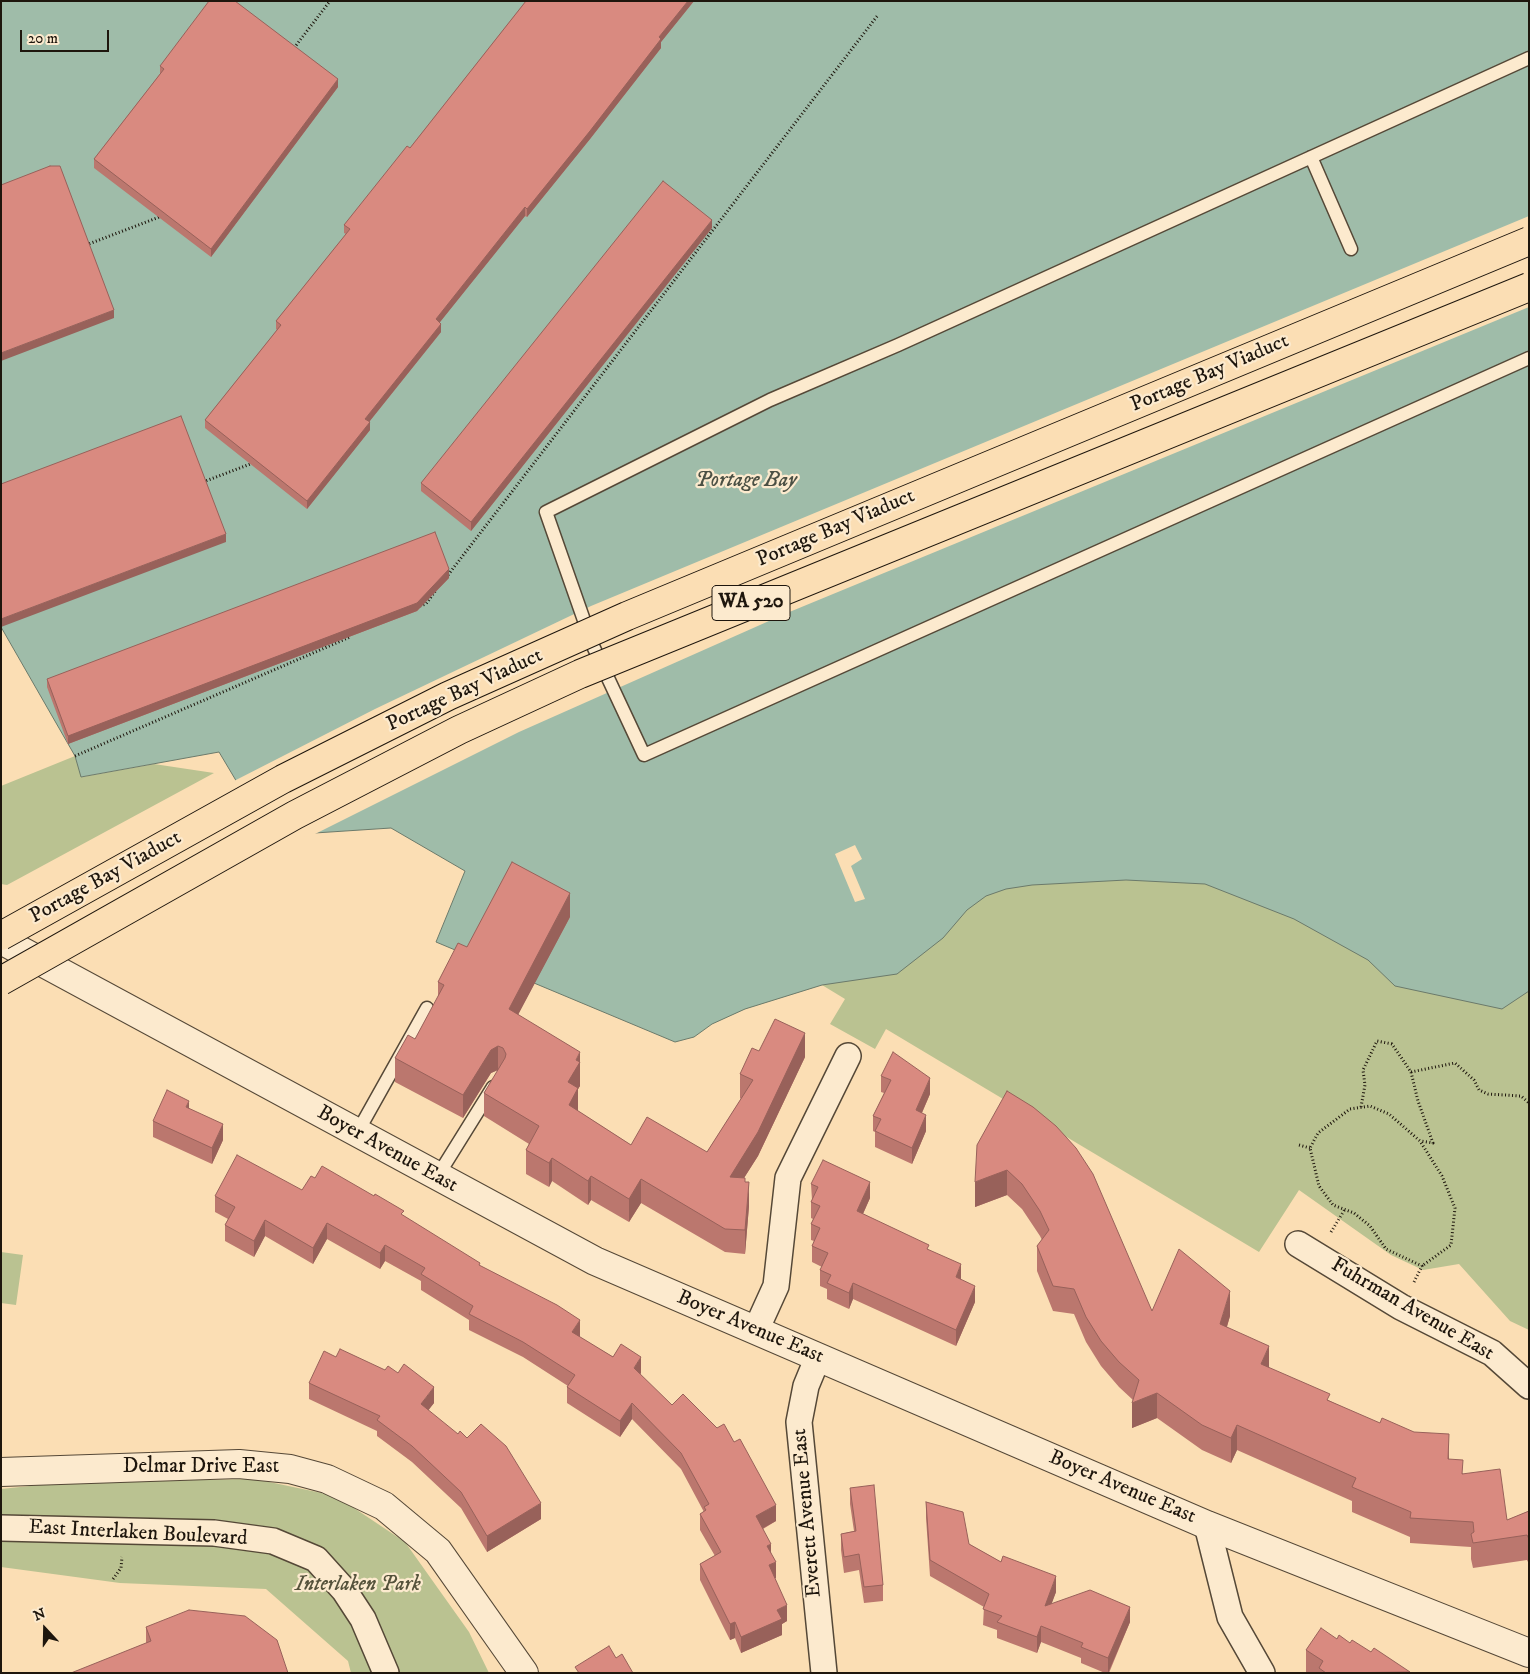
<!DOCTYPE html>
<html>
<head>
<meta charset="utf-8">
<style>
	body { margin:0 }
	#map { position:relative; width:1530px; height:1674px; overflow:hidden; background:#fbdeb4; font-family:"IM FELL DW Pica",serif }
	canvas { display:block }
	.frame { position:absolute; inset:0; border:2px solid #1e160d; pointer-events:none }
	.north { position:absolute; left:20px; top:1604px; width:50px; height:50px; -webkit-text-stroke:4px #fceace; paint-order:stroke; rotate:339deg; font-size:14px; font-weight:700; line-height:20px; text-align:center; color:#1e160d }
	.north::after { content:''; display:block; margin:auto; width:18px; height:22px; background:#1e160d; clip-path:polygon(50% 0,100% 100%,50% 72%,0 100%) }
	.scale { position:absolute; left:20px; top:30px; width:89px; height:22px; box-sizing:border-box; border:2px solid #1e160d; border-top:0; padding-left:6px; font-size:15px; line-height:18px; white-space:nowrap; color:#1e160d; -webkit-text-stroke:4px #fceace; paint-order:stroke }
</style>
</head>
<body>
<div id="map">
<canvas width="1530" height="1674"></canvas>
<div class="frame"></div>
<div class="north">N</div>
<div class="scale">20 m</div>
</div>
<script>
const c = document.querySelector('canvas').getContext('2d');
c.lineJoin = 'round';
function fill(path, color) {
  c.fillStyle = color;
  c.fill(path, 'evenodd');
}
function shape(rows) {
  const path = new Path2D();
  for (const r of rows) {
    path.moveTo(r[0], r[1]);
    for (let i = 2; i < r.length; i += 2) path.lineTo(r[i], r[i + 1]);
  }
  return path;
}
function stroke(path, color, width, dash) {
  c.strokeStyle = color;
  c.lineWidth = width;
  c.lineCap = dash ? 'butt' : 'round';
  c.setLineDash(dash || []);
  c.stroke(path);
}
function write(font, color, halo, rows, align = 'center') {
  c.font = font + ' "IM FELL DW Pica",serif';
  c.lineWidth = 4.5;
  c.setLineDash([]);
  c.textBaseline = 'middle';
  c.strokeStyle = halo;
  c.fillStyle = color;
  for (const [text, x, y, turn = 0] of rows) {
    c.save();
    c.translate(x, y);
    c.rotate((+turn || 0) * Math.PI / 180);
    c.textAlign = isNaN(turn) ? turn : align;
    if (halo) c.strokeText(text, 0, 0);
    c.fillText(text, 0, 0);
    c.restore();
  }
}
fill(shape([
	[1529,312,1529,1330,1510,1321,1459,1264,1423,1270,1391,1255,1299,1190,1259,1252,886,1029,875,1049,830,1024,845,999,822,985,745,1009,712,1024],
	[75,756,82,777,154,764,214,773,7,885,1,884,1,786],
	[1,1252,23,1255,16,1305,1,1303],
	[255,1479,336,1496,405,1542,469,1632,489,1673,351,1673,348,1661,266,1589,120,1583,1,1567,1,1489,68,1482]
]), '#bac291');
const water = shape([
	[1,1,1529,1,1529,991,1502,1009,1395,986,1368,960,1294,919,1205,884,1126,880,1032,885,1006,889,986,896,967,910,943,938,897,974,822,985,745,1009,712,1024,694,1037,675,1042,436,942,465,871,391,828,269,836,219,752,81,777,75,756,1,627,1,1]
]);
fill(water, '#9fbca9');
stroke(water, '#6b7a6b', 1);
fill(shape([
	[1529,216,1529,307,787,613,519,732,311,836,267,837,234,781,375,709,591,606],
	[855,845,862,859,851,866,865,899,855,902,835,854]
]), '#fbdeb4');
const service = shape([
	[1529,58,898,345,770,400,546,512,593,646,644,755,1529,358],
	[1311,157,1351,249],
	[357,1133,427,1008],
	[437,1177,493,1087]
]);
const minor = shape([
	[1298,1244,1401,1307,1492,1353,1529,1386],
	[756,1330,776,1286,788,1178,848,1056],
	[818,1357,806,1386,799,1422,824,1673],
	[1207,1525,1230,1617,1262,1673],
	[1,1528,214,1533,273,1541,316,1559,344,1590,363,1619,386,1673]
]);
const tertiary = shape([
	[1,940,595,1261,1207,1525,1529,1653],
	[1,1472,239,1464,290,1469,327,1479,384,1506,438,1551,524,1673]
]);
stroke(service, '#554837', 15);
stroke(minor, '#554837', 28);
stroke(tertiary, '#554837', 30);
stroke(shape([
	[294,48,330,1],
	[86,245,162,216],
	[203,482,253,463],
	[448,575,878,15],
	[420,606,426,604,436,590],
	[75,756,350,637],
	[1411,1072,1455,1063,1474,1080,1479,1090,1488,1094,1521,1096,1529,1103],
	[1361,1107,1365,1085,1363,1070,1377,1041,1392,1044,1411,1072,1418,1101,1433,1143,1421,1141],
	[1299,1145,1310,1148],
	[1331,1232,1345,1209],
	[1414,1282,1422,1266,1386,1249,1370,1226,1354,1213,1333,1205,1319,1186,1310,1148,1318,1133,1350,1109,1370,1106,1389,1114,1420,1141,1442,1176,1455,1208,1451,1245,1422,1266],
	[113,1579,121,1568,122,1557]
]), '#1e160d', 3, [1, 2.5]);
stroke(service, '#fceace', 12);
stroke(minor, '#fceace', 25);
stroke(tertiary, '#fceace', 28);
const motorwayBridge = shape([
	[1,936,283,779,448,696,627,616,1529,241],
	[1,981,295,815,459,730,580,674,1529,287]
]);
stroke(motorwayBridge, '#1e160d', 30, []);
stroke(motorwayBridge, '#fbdeb4', 28);
fill(shape([
	[526,1,694,1,661,42,661,48,590,139,527,217,525,216,440,322,441,332,369,422,370,430,307,509,205,428,205,420,277,330,276,329,276,321,346,234,344,233,344,225,410,148],
	[160,66,338,87,211,257,94,168,94,159,160,74],
	[712,228,471,531,421,491,421,483],
	[449,578,417,611,68,744,47,687,47,679],
	[570,917,518,1014,580,1075,580,1086,578,1089,578,1111,631,1145,707,1152,741,1099,740,1098,740,1074,759,1051,805,1057,758,1156,744,1178,749,1206,745,1254,725,1252,641,1203,629,1222,591,1200,588,1205,552,1181,549,1187,526,1174,526,1150,529,1144,484,1116,484,1093,498,1070,491,1073,463,1118,395,1082,395,1058,415,1039,438,998,438,982,467,947],
	[881,1076,930,1094,922,1113,926,1131,912,1164,875,1147,875,1132,873,1131,873,1116,884,1093,881,1092],
	[1007,1091,1152,1311,1230,1316,1227,1327,1269,1368,1330,1401,1449,1459,1507,1520,1529,1511,1529,1564,1527,1560,1473,1568,1471,1559,1471,1547,1410,1543,1410,1537,1352,1512,1352,1501,1237,1450,1231,1463,1202,1450,1157,1418,1132,1428,1133,1400,1119,1387,1101,1366,1086,1342,1074,1314,1053,1311,1037,1271,1037,1246,1042,1240,1040,1236,1022,1209,1007,1195,975,1207],
	[189,1108,223,1140,212,1164,153,1137,153,1121],
	[315,1178,404,1216,480,1266,580,1336,579,1337,641,1373,640,1374,776,1521,763,1529,771,1552,776,1578,775,1578,787,1621,782,1624,782,1635,741,1653,735,1638,730,1640,700,1580,700,1564,715,1556,700,1530,700,1514,704,1512,681,1469,632,1419,620,1437,567,1403,567,1387,568,1386,523,1357,469,1330,469,1320,421,1290,421,1281,385,1261,380,1269,327,1239,313,1264,265,1236,254,1257,225,1241,225,1225,228,1219,215,1212,215,1196,302,1190],
	[811,1184,870,1198,863,1214,929,1250,961,1280,975,1302,956,1346,853,1299,849,1309,827,1299,827,1289,820,1286,820,1270,822,1267,812,1262,812,1246,814,1241,811,1240,811,1224,813,1219,811,1218,811,1202,812,1200],
	[336,1357,434,1403,428,1410,541,1519,487,1552,461,1508,412,1462,377,1436,377,1431,309,1399,309,1383],
	[850,1488,883,1585,883,1601,864,1603,859,1570,844,1573,841,1550,841,1534,854,1531,850,1504],
	[926,1502,969,1544,1001,1562,1056,1592,1051,1604,1130,1622,1109,1673,1105,1673,1081,1663,1081,1658,1041,1642,1037,1653,997,1638,997,1630,983,1625,984,1607,930,1576,926,1518],
	[146,1627,288,1673,146,1643],
	[1337,1639,1371,1652,1410,1673,1306,1673,1306,1650]
]), '#bb776e');
fill(shape([
	[688,1,694,1,661,42,661,48,590,139,527,217,527,209,659,37],
	[338,79,338,87,211,257,211,249],
	[525,207,525,216,436,327,436,319],
	[712,220,712,228,471,531,471,522],
	[114,310,114,318,1,361,1,353],
	[441,324,441,332,365,427,365,419],
	[370,422,370,430,307,509,307,501],
	[226,534,226,542,1,627,1,619],
	[449,569,449,578,417,611,68,744,68,736],
	[570,893,570,917,509,1032,509,1009],
	[805,1033,805,1057,758,1156,730,1200,730,1177],
	[498,1046,498,1070,491,1073,463,1118,463,1095,491,1050],
	[580,1052,580,1086,578,1089,578,1112,569,1129,568,1082,576,1060],
	[930,1078,930,1094,916,1126,916,1110],
	[189,1101,189,1117,186,1107],
	[926,1115,926,1131,912,1164,912,1148],
	[223,1124,223,1140,212,1164,212,1148],
	[552,1158,552,1181,549,1187,549,1163],
	[1007,1170,1007,1195,975,1207,975,1182],
	[591,1176,591,1200,588,1205,588,1181],
	[641,1179,641,1203,629,1222,629,1199],
	[749,1182,749,1206,745,1254,745,1230],
	[870,1182,870,1198,857,1227,857,1211],
	[265,1220,265,1236,254,1257,254,1241],
	[327,1223,327,1239,313,1264,313,1248],
	[385,1245,385,1261,380,1269,380,1253],
	[961,1264,961,1280,956,1277],
	[853,1283,853,1299,849,1309,849,1293],
	[975,1286,975,1302,956,1346,956,1330],
	[1230,1291,1230,1316,1220,1349,1220,1324],
	[580,1320,580,1336,572,1348,572,1332],
	[1269,1346,1269,1371,1261,1364],
	[641,1357,641,1373,634,1384,634,1368],
	[434,1387,434,1403,421,1420,421,1404],
	[1157,1393,1157,1418,1132,1428,1132,1403],
	[632,1403,632,1419,620,1437,620,1421],
	[1237,1425,1237,1450,1231,1463,1231,1438],
	[1449,1434,1449,1459,1448,1459],
	[541,1503,541,1519,487,1552,487,1536],
	[776,1505,776,1521,756,1532,756,1516],
	[771,1544,771,1560,767,1546],
	[776,1562,776,1578,769,1581,769,1565],
	[1056,1576,1056,1592,1045,1622,1045,1606],
	[787,1605,787,1621,782,1624,782,1635,741,1653,741,1637,777,1610],
	[1130,1607,1130,1622,1108,1673,1108,1658],
	[735,1622,735,1638,730,1640,730,1624],
	[1041,1626,1041,1642,1037,1653,1037,1637]
]), '#98615a');
const building = shape([
	[209,1,235,1,338,79,211,249,94,159,164,69,160,66,209,1],
	[526,1,688,1,659,37,661,39,590,131,527,209,525,207,436,319,441,324,365,419,370,422,307,501,205,420,281,325,276,321,350,229,344,225,407,146,410,148,526,1],
	[50,166,60,166,114,310,1,353,1,185,50,166],
	[663,181,712,220,471,522,421,483,663,181],
	[181,416,226,534,1,619,1,484,181,416],
	[435,532,449,569,417,603,68,736,47,679,435,532],
	[512,862,570,893,509,1009,580,1052,576,1060,580,1062,568,1082,578,1088,569,1105,631,1145,647,1117,707,1152,753,1080,740,1074,752,1048,759,1051,775,1019,805,1033,758,1132,730,1177,745,1178,745,1182,749,1182,745,1230,725,1229,641,1179,629,1199,591,1176,588,1181,552,1158,549,1163,526,1150,539,1126,484,1093,505,1058,506,1054,503,1048,498,1046,491,1050,463,1095,395,1058,408,1035,415,1039,444,985,438,982,458,943,467,947,512,862],
	[893,1052,930,1078,916,1110,926,1115,912,1148,875,1131,881,1119,873,1116,891,1080,881,1076,893,1052],
	[167,1090,189,1101,186,1107,223,1124,212,1148,153,1121,167,1090],
	[1007,1091,1033,1107,1056,1126,1076,1148,1093,1174,1152,1311,1179,1249,1230,1291,1220,1324,1269,1346,1261,1364,1330,1394,1327,1400,1380,1423,1382,1418,1414,1432,1449,1434,1448,1459,1463,1460,1462,1474,1500,1469,1507,1520,1529,1511,1529,1539,1527,1535,1473,1543,1471,1534,1474,1532,1473,1522,1410,1518,1411,1512,1352,1487,1356,1478,1237,1425,1231,1438,1202,1425,1157,1393,1132,1403,1139,1380,1119,1362,1101,1341,1086,1317,1074,1289,1053,1286,1037,1246,1049,1230,1040,1211,1022,1184,1007,1170,975,1182,977,1145,1007,1091],
	[237,1155,302,1190,311,1176,315,1178,322,1166,374,1196,375,1194,404,1211,401,1214,480,1263,479,1265,557,1305,580,1320,572,1332,613,1357,621,1344,641,1357,634,1368,672,1405,683,1394,717,1428,724,1424,734,1442,740,1439,776,1505,756,1516,771,1544,767,1546,776,1562,769,1565,787,1605,777,1610,782,1619,741,1637,735,1622,730,1624,700,1564,721,1552,700,1514,706,1510,704,1507,709,1504,681,1453,632,1403,620,1421,567,1387,575,1375,523,1342,469,1314,473,1306,421,1274,425,1268,385,1245,380,1253,327,1223,313,1248,265,1220,254,1241,225,1225,235,1207,215,1196,237,1155],
	[823,1160,870,1182,857,1211,929,1245,927,1249,961,1264,956,1277,975,1286,956,1330,853,1283,849,1293,827,1283,831,1275,820,1270,828,1253,812,1246,820,1228,811,1224,820,1206,811,1202,818,1187,811,1184,823,1160],
	[340,1349,385,1370,388,1366,398,1373,404,1364,434,1387,421,1404,458,1434,460,1431,467,1438,481,1424,506,1446,541,1503,487,1536,461,1492,412,1446,377,1420,380,1416,309,1383,324,1351,336,1357,340,1349],
	[874,1485,883,1585,864,1587,859,1554,844,1557,841,1534,856,1531,850,1488,874,1485],
	[926,1502,963,1512,969,1544,1001,1562,1003,1556,1056,1576,1045,1606,1090,1590,1130,1607,1108,1658,1081,1647,1083,1643,1041,1626,1037,1637,997,1622,1002,1616,983,1609,989,1594,930,1560,926,1502],
	[189,1610,245,1616,277,1640,288,1673,71,1673,151,1641,146,1627,189,1610],
	[1321,1628,1337,1639,1339,1635,1350,1643,1352,1640,1371,1652,1374,1648,1410,1672,1326,1673,1319,1668,1323,1661,1306,1650,1321,1628],
	[609,1646,616,1658,622,1654,633,1673,579,1673,575,1667,609,1646]
]);
fill(building, '#d98a80');
stroke(building, '#98615a', 1);
for (const [x, y, w] of [
	[751,603,78]
]) {
  const box = new Path2D();
  box.roundRect(x - w / 2, y - 17.5, w, 35, 4);
  c.fillStyle = '#fceace';
  c.fill(box);
  stroke(box, '#1e160d', 1);
}
write('bold 20px', '#1e160d', null, [
	["WA 520",751,603]
]);
write('21px', '#1e160d', '#fceace', [
	["Portage Bay Viaduct",1210,374,-23],
	["Portage Bay Viaduct",836,529,-23],
	["Portage Bay Viaduct",465,691,-25],
	["Portage Bay Viaduct",106,878,-29],
	["Boyer Avenue East",387,1150,29],
	["Fuhrman Avenue East",1412,1310,30],
	["Boyer Avenue East",750,1328,23],
	["Delmar Drive East",201,1468],
	["Boyer Avenue East",1122,1488,23],
	["Everett Avenue East",808,1513,-95],
	["East Interlaken Boulevard",138,1534,3]
]);
write('italic 21px', '#55523b', '#fceace', [
	["Interlaken Park",358,1586]
]);
write('italic 22px', '#4b5044', '#fceace', [
	["Portage Bay",746,481]
]);
</script>
</body>
</html>
